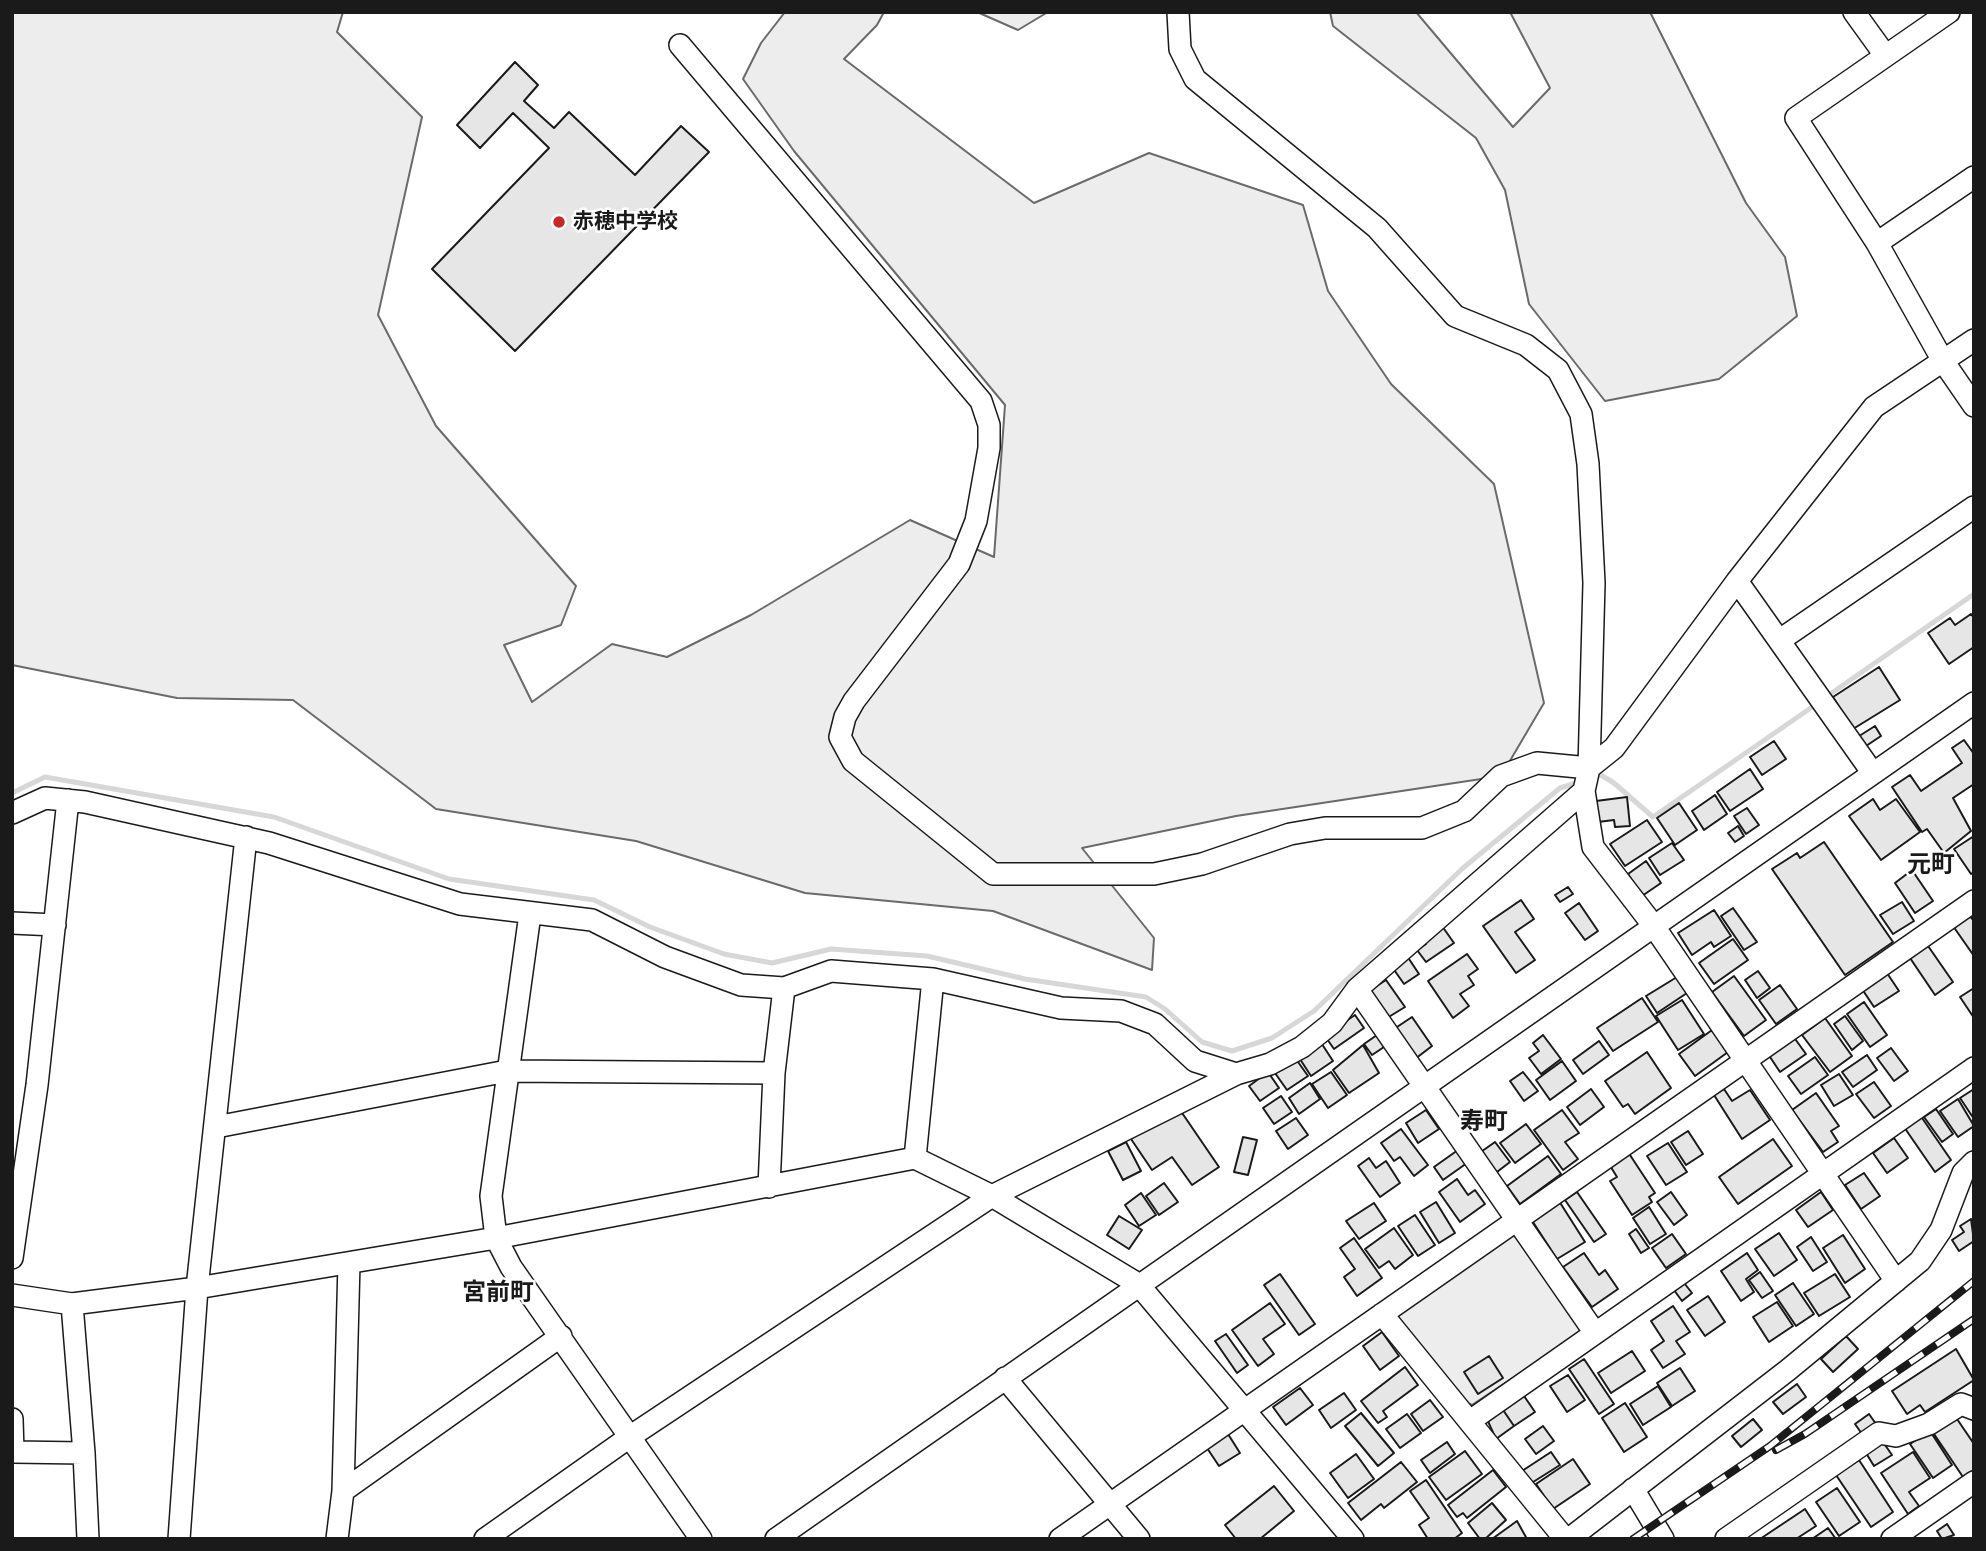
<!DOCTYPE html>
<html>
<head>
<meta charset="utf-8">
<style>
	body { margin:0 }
	#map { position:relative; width:1986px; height:1551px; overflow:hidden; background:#fff; font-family:Raleway,sans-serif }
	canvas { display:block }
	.frame { position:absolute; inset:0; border:14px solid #1a1a1a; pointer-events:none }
</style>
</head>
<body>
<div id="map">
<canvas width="1986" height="1551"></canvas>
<div class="frame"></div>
</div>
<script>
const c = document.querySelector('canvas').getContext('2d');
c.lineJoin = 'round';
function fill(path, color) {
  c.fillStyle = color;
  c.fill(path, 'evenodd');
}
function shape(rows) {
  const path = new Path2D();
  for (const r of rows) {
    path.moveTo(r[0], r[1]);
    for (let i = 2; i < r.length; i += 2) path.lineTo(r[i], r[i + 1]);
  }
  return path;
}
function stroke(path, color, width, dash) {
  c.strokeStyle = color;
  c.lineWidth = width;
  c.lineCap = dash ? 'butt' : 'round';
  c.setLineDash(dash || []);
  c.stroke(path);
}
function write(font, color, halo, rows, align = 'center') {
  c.font = font + ' Raleway,"Noto Sans JP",sans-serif';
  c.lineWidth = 5;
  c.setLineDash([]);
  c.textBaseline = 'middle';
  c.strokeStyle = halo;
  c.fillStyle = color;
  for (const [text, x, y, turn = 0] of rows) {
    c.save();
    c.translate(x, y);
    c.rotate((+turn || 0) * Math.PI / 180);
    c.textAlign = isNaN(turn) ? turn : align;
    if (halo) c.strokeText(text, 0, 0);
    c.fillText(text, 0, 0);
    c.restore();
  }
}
const built = shape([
	[12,12,343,12,337,32,422,117,378,315,436,426,576,586,561,625,504,645,532,702,612,644,667,657,751,615,910,520,994,557,1005,405,794,151,743,79,761,43,785,12,884,12,877,25,844,59,1034,203,1149,153,1303,205,1328,291,1391,384,1494,484,1544,703,1501,776,1236,816,1082,848,1154,938,1152,970,993,911,805,893,636,841,436,809,293,700,177,698,12,665,12,12],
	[977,12,1048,12,1018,30,977,12],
	[1330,12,1416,12,1513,127,1550,88,1510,12,1650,12,1746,203,1785,257,1797,316,1719,379,1605,401,1529,304,1505,190,1476,138,1333,26,1330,12],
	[1507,1234,1518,1237,1581,1325,1579,1334,1472,1405,1465,1402,1399,1322,1398,1311,1507,1234]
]);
fill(built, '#ededed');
stroke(built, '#6a6a6a', 2);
stroke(shape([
	[1826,697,1974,594],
	[1592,778,1601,775,1614,783,1653,817,1818,703],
	[12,793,45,777,274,817,449,879,594,900,650,927,724,954,772,963,831,949,927,956,1025,979,1146,997,1165,1009,1202,1042,1232,1051,1272,1038,1314,1011,1463,868,1560,788,1579,782]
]), '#d7d7d7', 5);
const building = shape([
	[515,62,538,85,524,101,554,128,569,112,635,175,681,126,709,152,515,351,432,269,549,148,513,113,480,148,457,125,515,62],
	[1971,614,1974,618,1974,647,1949,664,1928,633,1950,618,1955,625,1971,614],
	[1879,667,1900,700,1853,729,1833,697,1879,667],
	[1875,726,1881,736,1863,748,1856,738,1875,726],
	[1964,740,1974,754,1974,784,1953,798,1971,831,1944,853,1927,829,1922,832,1892,787,1910,775,1921,791,1962,763,1952,748,1964,740],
	[1774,741,1786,759,1762,775,1750,757,1774,741],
	[1750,769,1763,789,1730,811,1717,792,1750,769],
	[1715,795,1727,814,1704,830,1692,811,1715,795],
	[1627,797,1630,826,1615,827,1614,820,1598,822,1596,801,1627,797],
	[1873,799,1880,810,1896,799,1920,832,1881,860,1849,816,1873,799],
	[1679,803,1697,830,1675,845,1657,818,1679,803],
	[1747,808,1759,825,1746,834,1734,816,1747,808],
	[1647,820,1662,842,1625,866,1610,844,1647,820],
	[1738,826,1744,836,1735,842,1728,833,1738,826],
	[1974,836,1974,872,1971,874,1954,849,1974,836],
	[1824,842,1893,942,1845,975,1772,869,1797,853,1800,858,1824,842],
	[1672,843,1684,860,1660,875,1649,858,1672,843],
	[1646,861,1661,883,1642,896,1628,874,1646,861],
	[1912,870,1933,901,1915,913,1895,883,1912,870],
	[1568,887,1573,894,1560,902,1555,895,1568,887],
	[1521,900,1534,919,1515,932,1535,960,1516,973,1483,926,1521,900],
	[1902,902,1914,921,1893,934,1880,915,1902,902],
	[1579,903,1598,931,1585,940,1565,913,1579,903],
	[1733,908,1757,942,1744,950,1721,916,1733,908],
	[1714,910,1731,936,1714,947,1711,942,1692,955,1678,933,1714,910],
	[1969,915,1974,921,1974,956,1953,926,1969,915],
	[1442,926,1454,943,1426,962,1417,950,1426,944,1423,939,1442,926],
	[1733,939,1748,960,1714,984,1699,963,1733,939],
	[1926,943,1953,982,1935,995,1908,955,1926,943],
	[1405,953,1419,974,1404,984,1390,964,1405,953],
	[1467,954,1478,969,1468,976,1474,985,1460,994,1469,1006,1453,1018,1428,981,1467,954],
	[1758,971,1770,988,1757,998,1745,980,1758,971],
	[1887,973,1899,991,1874,1007,1862,989,1887,973],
	[1734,976,1766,1020,1744,1036,1712,992,1734,976],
	[1677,977,1687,993,1657,1013,1646,996,1677,977],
	[1386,980,1405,1007,1387,1018,1369,991,1386,980],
	[1780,985,1797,1009,1776,1024,1759,1000,1780,985],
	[1974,988,1974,1018,1960,997,1974,988],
	[1642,998,1658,1022,1613,1051,1597,1028,1642,998],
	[1682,1000,1704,1034,1678,1050,1656,1016,1682,1000],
	[1864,1002,1887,1035,1870,1047,1847,1014,1864,1002],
	[1355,1015,1364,1028,1334,1049,1320,1029,1343,1023,1355,1015],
	[1845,1016,1863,1041,1852,1050,1834,1024,1845,1016],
	[1412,1017,1432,1046,1415,1059,1394,1029,1412,1017],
	[1825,1018,1852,1056,1830,1072,1802,1035,1825,1018],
	[1712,1030,1728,1052,1695,1076,1679,1054,1712,1030],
	[1377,1035,1384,1047,1372,1055,1364,1044,1377,1035],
	[1543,1035,1561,1059,1541,1074,1529,1058,1539,1051,1533,1043,1543,1035],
	[1793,1036,1806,1054,1780,1072,1768,1054,1793,1036],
	[1318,1038,1333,1061,1311,1076,1296,1053,1318,1038],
	[1599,1041,1609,1055,1583,1074,1573,1060,1599,1041],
	[1363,1045,1379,1073,1349,1093,1333,1070,1363,1045],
	[1891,1048,1908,1071,1894,1081,1877,1058,1891,1048],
	[1647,1052,1671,1088,1635,1114,1628,1104,1623,1107,1605,1081,1647,1052],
	[1867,1055,1877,1070,1853,1087,1842,1072,1867,1055],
	[1815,1057,1828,1075,1801,1094,1788,1076,1815,1057],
	[1296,1059,1308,1076,1287,1090,1275,1073,1296,1059],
	[1562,1061,1576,1081,1550,1100,1536,1080,1562,1061],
	[1268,1072,1279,1088,1260,1101,1249,1086,1268,1072],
	[1331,1072,1347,1095,1328,1108,1312,1084,1331,1072],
	[1523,1072,1538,1091,1524,1101,1510,1081,1523,1072],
	[1839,1074,1853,1095,1834,1106,1821,1085,1839,1074],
	[1874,1082,1891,1106,1874,1118,1856,1094,1874,1082],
	[1310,1083,1320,1099,1299,1114,1289,1098,1310,1083],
	[1591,1089,1604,1107,1580,1125,1567,1107,1591,1089],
	[1724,1089,1732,1101,1750,1090,1770,1120,1742,1139,1714,1095,1724,1089],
	[1974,1089,1974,1119,1960,1098,1974,1089],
	[1816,1093,1839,1126,1831,1131,1838,1142,1823,1152,1792,1110,1816,1093],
	[1281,1096,1292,1112,1274,1124,1263,1108,1281,1096],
	[1958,1099,1974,1126,1958,1137,1940,1111,1958,1099],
	[1178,1107,1219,1167,1192,1185,1172,1157,1152,1170,1131,1139,1178,1107],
	[1936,1109,1953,1134,1942,1142,1924,1117,1936,1109],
	[1426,1110,1439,1129,1418,1143,1406,1123,1426,1110],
	[1562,1110,1579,1133,1565,1142,1578,1159,1563,1170,1534,1130,1562,1110],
	[1920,1115,1951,1160,1935,1172,1904,1127,1920,1115],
	[1296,1118,1308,1135,1288,1149,1276,1131,1296,1118],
	[1526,1124,1541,1144,1515,1163,1500,1143,1526,1124],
	[1401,1129,1428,1165,1414,1176,1400,1157,1394,1161,1381,1143,1401,1129],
	[1688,1131,1703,1154,1686,1165,1671,1142,1688,1131],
	[1243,1137,1257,1140,1248,1175,1234,1172,1243,1137],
	[1894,1138,1908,1158,1887,1173,1873,1153,1894,1138],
	[1773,1139,1792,1166,1738,1204,1719,1177,1773,1139],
	[1126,1142,1141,1171,1123,1180,1108,1151,1126,1142],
	[1495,1142,1510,1162,1493,1175,1478,1154,1495,1142],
	[1668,1143,1687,1172,1666,1185,1647,1156,1668,1143],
	[1458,1150,1467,1163,1443,1180,1434,1167,1458,1150],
	[1628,1152,1655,1193,1649,1197,1652,1202,1632,1215,1610,1181,1617,1177,1609,1164,1628,1152],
	[1548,1156,1561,1174,1520,1204,1507,1186,1548,1156],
	[1369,1158,1376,1168,1386,1161,1400,1183,1380,1197,1358,1166,1369,1158],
	[1864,1173,1880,1196,1861,1209,1845,1185,1864,1173],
	[1457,1179,1468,1195,1475,1190,1485,1204,1460,1222,1439,1192,1457,1179],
	[1164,1183,1178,1202,1159,1215,1146,1196,1164,1183],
	[1577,1192,1606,1234,1594,1242,1565,1200,1577,1192],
	[1671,1192,1687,1215,1674,1225,1657,1202,1671,1192],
	[1821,1192,1833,1210,1808,1227,1796,1210,1821,1192],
	[1141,1193,1156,1215,1139,1226,1125,1205,1141,1193],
	[1559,1201,1585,1242,1557,1259,1531,1219,1559,1201],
	[1436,1202,1455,1233,1439,1243,1420,1212,1436,1202],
	[1374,1203,1386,1221,1359,1239,1346,1221,1374,1203],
	[1649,1207,1666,1234,1650,1244,1633,1218,1649,1207],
	[1415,1215,1435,1245,1418,1256,1398,1226,1415,1215],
	[1119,1216,1142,1230,1129,1249,1107,1235,1119,1216],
	[1971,1219,1974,1241,1959,1251,1952,1240,1964,1232,1960,1226,1971,1219],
	[1394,1228,1413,1255,1395,1269,1389,1261,1379,1268,1365,1249,1394,1228],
	[1636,1229,1649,1248,1641,1253,1629,1234,1636,1229],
	[1779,1233,1797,1260,1774,1276,1755,1249,1779,1233],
	[1672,1234,1686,1254,1666,1268,1652,1248,1672,1234],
	[1843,1235,1865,1269,1845,1283,1823,1248,1843,1235],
	[1811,1237,1827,1262,1813,1271,1797,1247,1811,1237],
	[1354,1238,1382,1278,1357,1296,1344,1277,1355,1269,1340,1248,1354,1238],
	[1584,1253,1599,1275,1605,1270,1618,1289,1592,1307,1563,1267,1584,1253],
	[1747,1253,1758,1270,1746,1279,1754,1292,1741,1301,1721,1271,1747,1253],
	[1760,1272,1773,1291,1762,1298,1749,1280,1760,1272],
	[1280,1274,1315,1324,1299,1335,1264,1285,1280,1274],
	[1835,1274,1850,1297,1819,1316,1804,1293,1835,1274],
	[1681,1279,1692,1293,1682,1301,1671,1286,1681,1279],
	[1793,1283,1814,1314,1796,1326,1775,1295,1793,1283],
	[1708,1296,1725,1322,1705,1336,1687,1310,1708,1296],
	[1777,1302,1793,1326,1769,1342,1753,1317,1777,1302],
	[1270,1303,1285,1324,1263,1339,1274,1354,1258,1366,1232,1330,1270,1303],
	[1673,1306,1690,1332,1676,1341,1685,1354,1663,1368,1651,1350,1664,1341,1651,1321,1673,1306],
	[1382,1332,1399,1356,1380,1370,1363,1346,1382,1332],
	[1226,1334,1248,1365,1237,1373,1215,1341,1226,1334],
	[1846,1336,1858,1349,1833,1372,1821,1359,1846,1336],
	[1956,1349,1974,1380,1925,1412,1920,1405,1907,1414,1892,1391,1956,1349],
	[1632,1351,1645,1371,1611,1393,1598,1373,1632,1351],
	[1489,1356,1503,1378,1478,1394,1464,1372,1489,1356],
	[1584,1359,1614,1404,1599,1414,1569,1369,1584,1359],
	[1405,1367,1418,1385,1383,1411,1387,1417,1378,1423,1361,1401,1405,1367],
	[1680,1368,1695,1391,1672,1406,1657,1383,1680,1368],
	[1568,1375,1585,1400,1567,1412,1550,1386,1568,1375],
	[1797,1384,1806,1397,1783,1414,1773,1402,1797,1384],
	[1658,1386,1671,1407,1643,1425,1630,1404,1658,1386],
	[1300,1388,1313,1405,1286,1425,1273,1407,1300,1388],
	[1344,1393,1356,1410,1331,1428,1319,1410,1344,1393],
	[1522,1393,1535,1412,1514,1426,1501,1407,1522,1393],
	[1430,1400,1443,1417,1423,1431,1411,1414,1430,1400],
	[1625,1403,1647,1437,1624,1452,1602,1418,1625,1403],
	[1501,1407,1514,1426,1496,1439,1486,1417,1501,1407],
	[1361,1413,1394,1453,1378,1466,1345,1426,1361,1413],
	[1407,1414,1421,1433,1400,1448,1386,1429,1407,1414],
	[1869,1414,1876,1424,1862,1434,1855,1424,1869,1414],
	[1955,1416,1974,1444,1974,1470,1963,1477,1932,1431,1955,1416],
	[1753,1419,1762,1430,1741,1447,1732,1436,1753,1419],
	[1543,1426,1554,1441,1536,1454,1525,1439,1543,1426],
	[1930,1431,1952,1465,1933,1478,1910,1444,1930,1431],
	[1228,1434,1240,1453,1219,1466,1207,1448,1228,1434],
	[1447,1442,1455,1454,1430,1473,1421,1460,1447,1442],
	[1883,1442,1892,1455,1874,1466,1866,1453,1883,1442],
	[1465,1451,1482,1474,1446,1500,1429,1477,1465,1451],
	[1551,1452,1560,1465,1530,1484,1522,1471,1551,1452],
	[1913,1452,1930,1478,1909,1492,1919,1506,1908,1514,1881,1473,1913,1452],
	[1356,1454,1374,1479,1348,1498,1330,1473,1356,1454],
	[1573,1459,1590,1484,1553,1509,1536,1484,1573,1459],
	[1859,1460,1893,1512,1871,1527,1836,1475,1859,1460],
	[1401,1462,1417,1482,1384,1508,1381,1504,1361,1520,1348,1503,1401,1462],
	[1493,1470,1506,1487,1467,1518,1463,1513,1457,1517,1448,1505,1493,1470],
	[1426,1480,1462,1533,1454,1539,1428,1539,1419,1525,1429,1518,1410,1491,1426,1480],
	[1274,1486,1294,1511,1260,1539,1236,1539,1225,1525,1274,1486],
	[1837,1488,1860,1522,1839,1536,1816,1502,1837,1488],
	[1492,1503,1506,1520,1485,1539,1480,1539,1468,1523,1492,1503],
	[1805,1509,1816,1526,1796,1539,1760,1539,1805,1509],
	[1517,1521,1527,1539,1492,1539,1517,1521],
	[1947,1524,1954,1535,1942,1539,1937,1531,1947,1524],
	[1828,1528,1836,1539,1812,1539,1828,1528]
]);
fill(building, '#e6e6e6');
stroke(building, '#1a1a1a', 2);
const minor = shape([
	[1178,12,1180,49,1195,79,1377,228,1455,316,1526,345,1558,370,1581,414,1588,464,1594,583,1589,768,1584,791,1593,847,1653,925,1896,1281],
	[1854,12,1885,55],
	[1949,12,1796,118,1877,243,1943,361,1974,406],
	[680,45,981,401,989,425,989,448,976,521,959,564,854,701,845,717,840,737,853,761,993,874,1154,874,1202,864,1290,834,1325,828,1422,828,1464,811,1501,776,1537,763,1589,768,1614,748,1737,581,1874,407,1974,340],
	[1877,243,1974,177],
	[1737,581,1872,772],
	[1780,640,1974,507],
	[12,813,45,798,85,802,269,843,460,904,592,920,665,957,741,985,784,988,831,971,933,979,1061,1008,1121,1011,1155,1024,1195,1061,1236,1074],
	[530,914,491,1196,496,1238,511,1267,701,1539],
	[12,923,55,925],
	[1357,989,1595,1333],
	[216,1127,507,1071,774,1073],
	[915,1158,933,979],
	[769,1187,774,1073,784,988],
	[12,1258,37,1085,68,800],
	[12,1295,72,1304,197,1288,496,1238,915,1158,992,1196,1138,1284,1353,1539],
	[72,1304,84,1453],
	[1382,1314,1565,1539],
	[1005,1378,1139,1539],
	[12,1419,13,1452,84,1453,88,1539],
	[1470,1421,1974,1068],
	[1633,1489,1663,1539],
	[343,1491,561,1336],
	[179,1539,197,1288,246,837],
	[337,1539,343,1491,349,1263],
	[485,1539,631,1436,992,1196,1236,1074,1270,1064,1302,1047,1332,1023,1357,989,1584,791],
	[776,1539,1974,703],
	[1060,1539,1974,901],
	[1569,1539,1788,1370,1920,1261,1941,1230,1963,1173,1974,1162],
	[1726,1539,1879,1433,1896,1436,1929,1424,1961,1404,1974,1409],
	[1892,1539,1974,1482]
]);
stroke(minor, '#1a1a1a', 24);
stroke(minor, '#fff', 21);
const rail = shape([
	[1776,1450,1805,1434,1974,1319],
	[1633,1539,1770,1446,1974,1281]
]);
stroke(rail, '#1a1a1a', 8);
stroke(rail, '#fff', 5, [16]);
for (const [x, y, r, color] of [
	[559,222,7,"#c62828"]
]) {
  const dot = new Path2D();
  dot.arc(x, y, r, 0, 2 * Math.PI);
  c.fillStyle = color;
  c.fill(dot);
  stroke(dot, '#fff', 2.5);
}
write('bold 21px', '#1a1a1a', '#fff', [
	["赤穂中学校",573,222]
], 'left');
write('bold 24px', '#1a1a1a', '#fff', [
	["元町",1931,865],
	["寿町",1484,1122],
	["宮前町",498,1293]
]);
</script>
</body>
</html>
